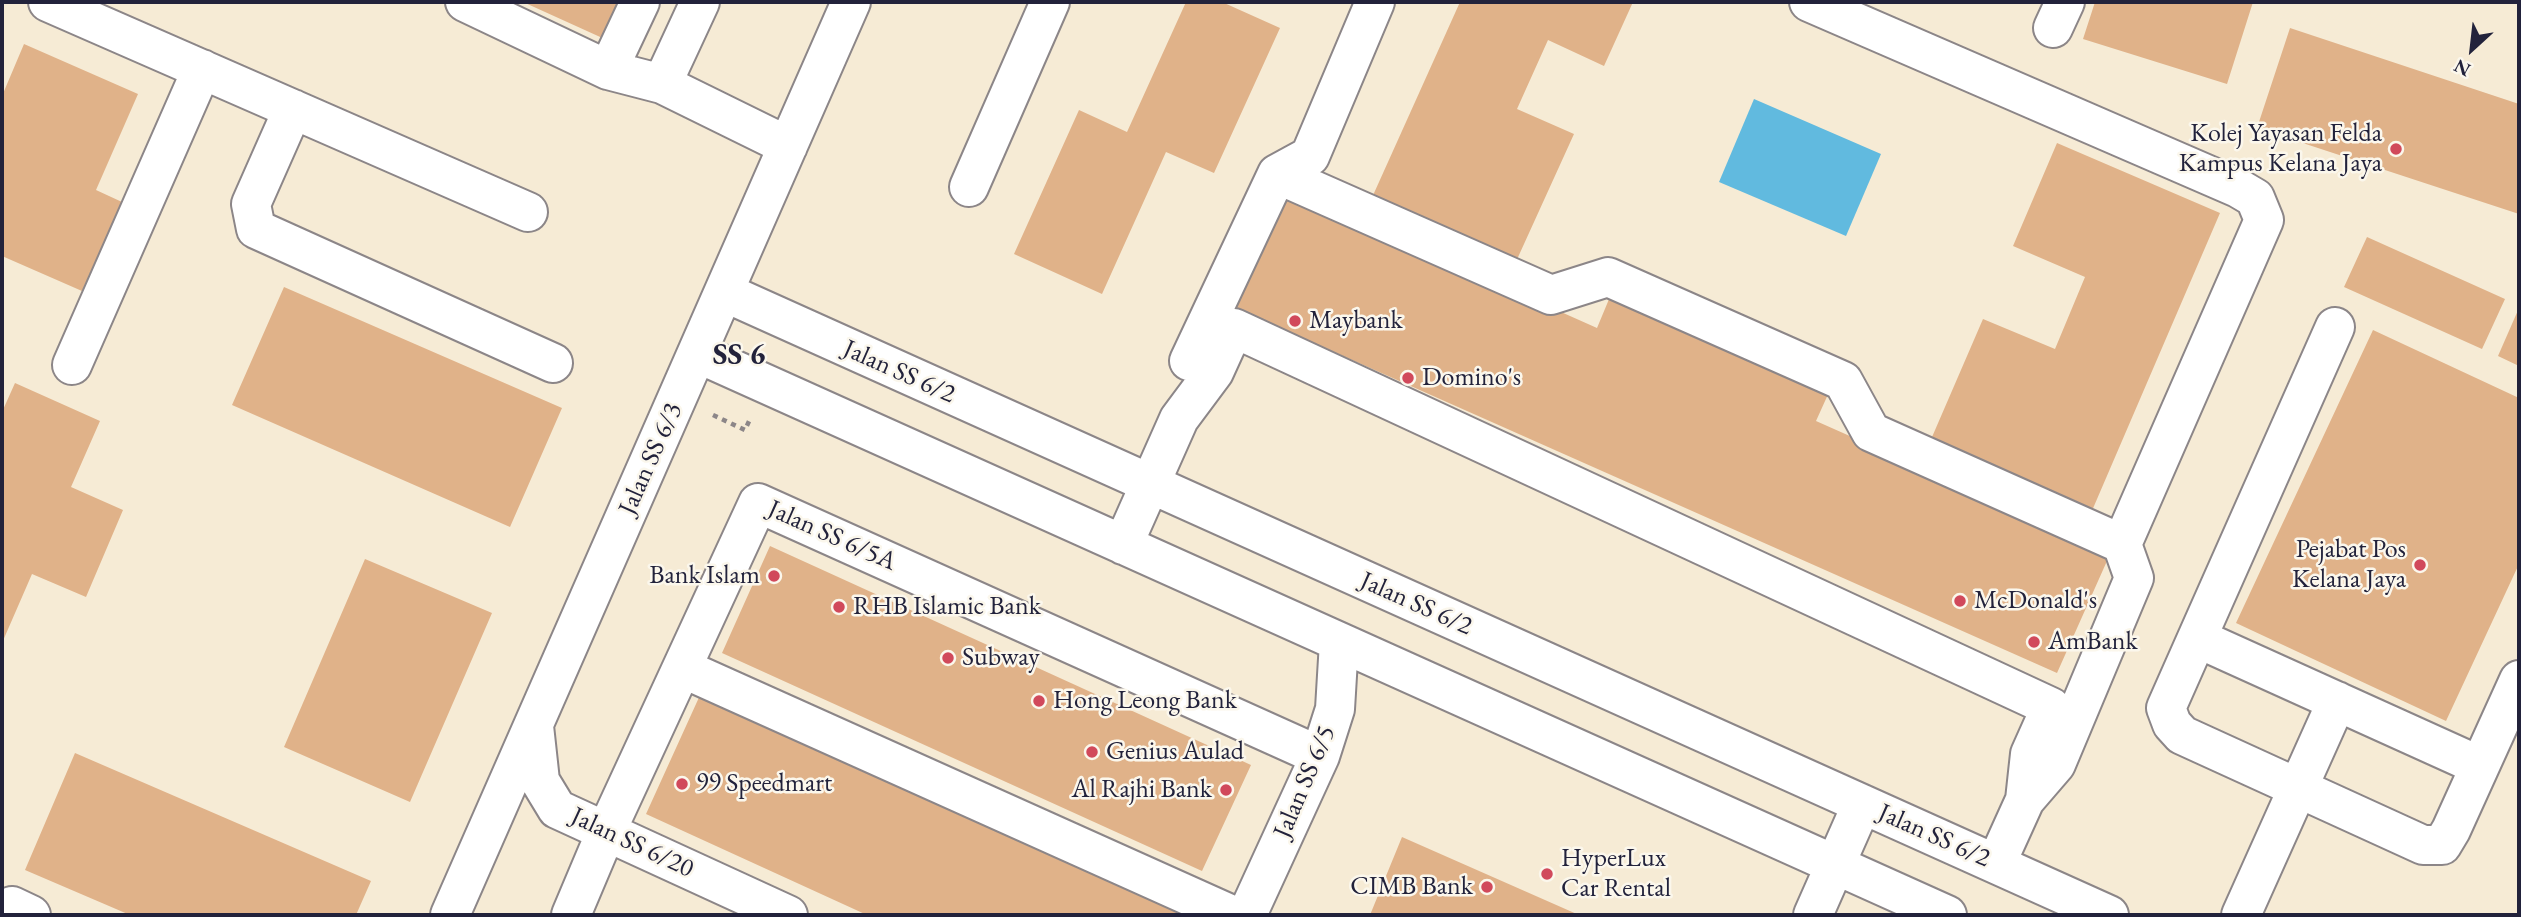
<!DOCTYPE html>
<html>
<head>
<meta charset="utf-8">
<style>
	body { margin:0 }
	#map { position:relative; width:2521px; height:917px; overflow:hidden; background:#f6ebd5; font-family:"EB Garamond",serif }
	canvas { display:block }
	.frame { position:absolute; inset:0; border:4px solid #22223b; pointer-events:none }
	.north { position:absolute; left:2437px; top:14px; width:70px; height:70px; -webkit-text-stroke:5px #fbf7ec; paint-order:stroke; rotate:207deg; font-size:19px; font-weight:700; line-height:28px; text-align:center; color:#22223b }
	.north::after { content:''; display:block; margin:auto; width:24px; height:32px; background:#22223b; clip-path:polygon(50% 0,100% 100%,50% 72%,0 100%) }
</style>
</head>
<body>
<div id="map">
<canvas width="2521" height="917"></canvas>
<div class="frame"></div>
<div class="north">N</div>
</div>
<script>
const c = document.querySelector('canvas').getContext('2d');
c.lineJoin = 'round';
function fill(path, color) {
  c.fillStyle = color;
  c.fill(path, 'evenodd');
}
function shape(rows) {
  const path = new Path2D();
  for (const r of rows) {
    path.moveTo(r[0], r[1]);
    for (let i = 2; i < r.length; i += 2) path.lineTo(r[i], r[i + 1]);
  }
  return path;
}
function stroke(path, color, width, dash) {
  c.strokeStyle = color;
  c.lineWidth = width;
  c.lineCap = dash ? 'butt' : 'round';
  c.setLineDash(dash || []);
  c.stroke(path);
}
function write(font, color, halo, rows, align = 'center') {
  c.font = font + ' "EB Garamond",serif';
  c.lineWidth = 5;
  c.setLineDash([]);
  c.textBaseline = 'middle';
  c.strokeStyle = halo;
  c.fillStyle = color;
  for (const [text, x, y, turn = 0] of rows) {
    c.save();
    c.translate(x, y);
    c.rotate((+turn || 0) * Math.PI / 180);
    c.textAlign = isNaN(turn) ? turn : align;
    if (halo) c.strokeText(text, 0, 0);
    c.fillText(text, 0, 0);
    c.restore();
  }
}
fill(shape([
	[1754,99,1881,154,1846,236,1719,182]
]), '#61badf');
fill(shape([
	[523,2,626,2,609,41],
	[1186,2,1222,2,1280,28,1214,173,1166,152,1102,294,1014,254,1079,110,1127,132],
	[1460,2,1633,2,1604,66,1548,40,1517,109,1574,134,1514,266,1370,202],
	[2095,2,2253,2,2227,84,2083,39],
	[2290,28,2519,104,2519,214,2257,128],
	[24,44,138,94,96,190,122,202,82,291,2,256,2,96],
	[2057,143,2220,213,2091,513,1929,444,1983,319,2055,349,2085,277,2013,246],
	[1287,190,1597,328,1612,292,1830,390,1816,421,2111,552,2057,673,1235,308],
	[2367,237,2505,299,2482,349,2344,287],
	[284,287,562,408,510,527,232,405],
	[2519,308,2519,366,2498,356],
	[2373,330,2519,398,2519,564,2446,721,2236,623],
	[15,383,100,421,71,487,123,510,86,597,32,574,2,643,2,412],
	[770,546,1251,765,1202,871,722,653],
	[365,559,492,613,410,802,284,747],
	[701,693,1184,915,867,915,646,814],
	[75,753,371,881,356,915,130,915,25,870],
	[1402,837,1579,915,1370,915]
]), '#e0b289');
const minor = shape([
	[48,2,528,212],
	[465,2,608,70,662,84,788,146],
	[1809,2,2238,188,2255,198,2264,220,2122,544,2134,578,2056,764,2025,800,1996,864],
	[2053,28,2065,2],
	[608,70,640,2],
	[662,84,700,2],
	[293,109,251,204,256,229,553,363],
	[1277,174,1551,295,1608,277,1843,381,1871,432,2122,544],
	[969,187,1050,2],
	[724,292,2109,915],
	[697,353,1947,915],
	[1189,361,1277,174,1310,156,1375,2],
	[72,365,202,69],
	[1123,545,1179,419,1214,372,1234,328,2051,707,2030,754,2025,800],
	[2197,638,2335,327],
	[682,668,1232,915],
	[534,726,540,781,557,809,788,915],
	[2480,766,2197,638,2166,708,2172,724,2182,735,2423,845,2442,845,2451,830,2519,680],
	[12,906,31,915],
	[450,915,851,2],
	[571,915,606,832,758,503,1320,756],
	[1247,915,1320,756,1335,709,1339,642],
	[1813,915,1862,804],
	[2241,915,2337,701]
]);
stroke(minor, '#8c8688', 42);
stroke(shape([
	[713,415,745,430,750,419]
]), '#8c8688', 4.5, [5, 5]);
stroke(minor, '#fff', 38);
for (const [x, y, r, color] of [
	[2396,149,7,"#d1495b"],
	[1295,321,7,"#d1495b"],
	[1408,378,7,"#d1495b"],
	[2420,565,7,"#d1495b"],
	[774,576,7,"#d1495b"],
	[1960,601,7,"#d1495b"],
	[839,607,7,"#d1495b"],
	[2034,642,7,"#d1495b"],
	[948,658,7,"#d1495b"],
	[1039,701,7,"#d1495b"],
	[1092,752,7,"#d1495b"],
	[682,784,7,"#d1495b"],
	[1226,790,7,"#d1495b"],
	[1547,874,7,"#d1495b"],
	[1487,887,7,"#d1495b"]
]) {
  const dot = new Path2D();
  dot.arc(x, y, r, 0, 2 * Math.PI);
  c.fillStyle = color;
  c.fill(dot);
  stroke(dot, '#fbf7ec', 2.5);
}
write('26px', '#22223b', '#fbf7ec', [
	["Kolej Yayasan Felda",2382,134,"right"],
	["Kampus Kelana Jaya",2382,164,"right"],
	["Maybank",1309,321],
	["Domino's",1422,378],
	["Pejabat Pos",2406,550,"right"],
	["Kelana Jaya",2406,580,"right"],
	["Bank Islam",760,576,"right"],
	["McDonald's",1974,601],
	["RHB Islamic Bank",853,607],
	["AmBank",2048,642],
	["Subway",962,658],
	["Hong Leong Bank",1053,701],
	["Genius Aulad",1106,752],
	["99 Speedmart",696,784],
	["Al Rajhi Bank",1212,790,"right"],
	["HyperLux",1561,859],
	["Car Rental",1561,889],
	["CIMB Bank",1473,887,"right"]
], 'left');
write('26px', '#22223b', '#fbf7ec', [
	["Jalan SS 6/2",899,372,24],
	["Jalan SS 6/3",651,459,-66],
	["Jalan SS 6/5A",832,536,24],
	["Jalan SS 6/2",1416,604,24],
	["Jalan SS 6/5",1305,782,-67],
	["Jalan SS 6/2",1934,836,24],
	["Jalan SS 6/20",632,843,25]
]);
write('bold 30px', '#22223b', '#fbf7ec', [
	["SS 6",739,356]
]);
</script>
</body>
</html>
